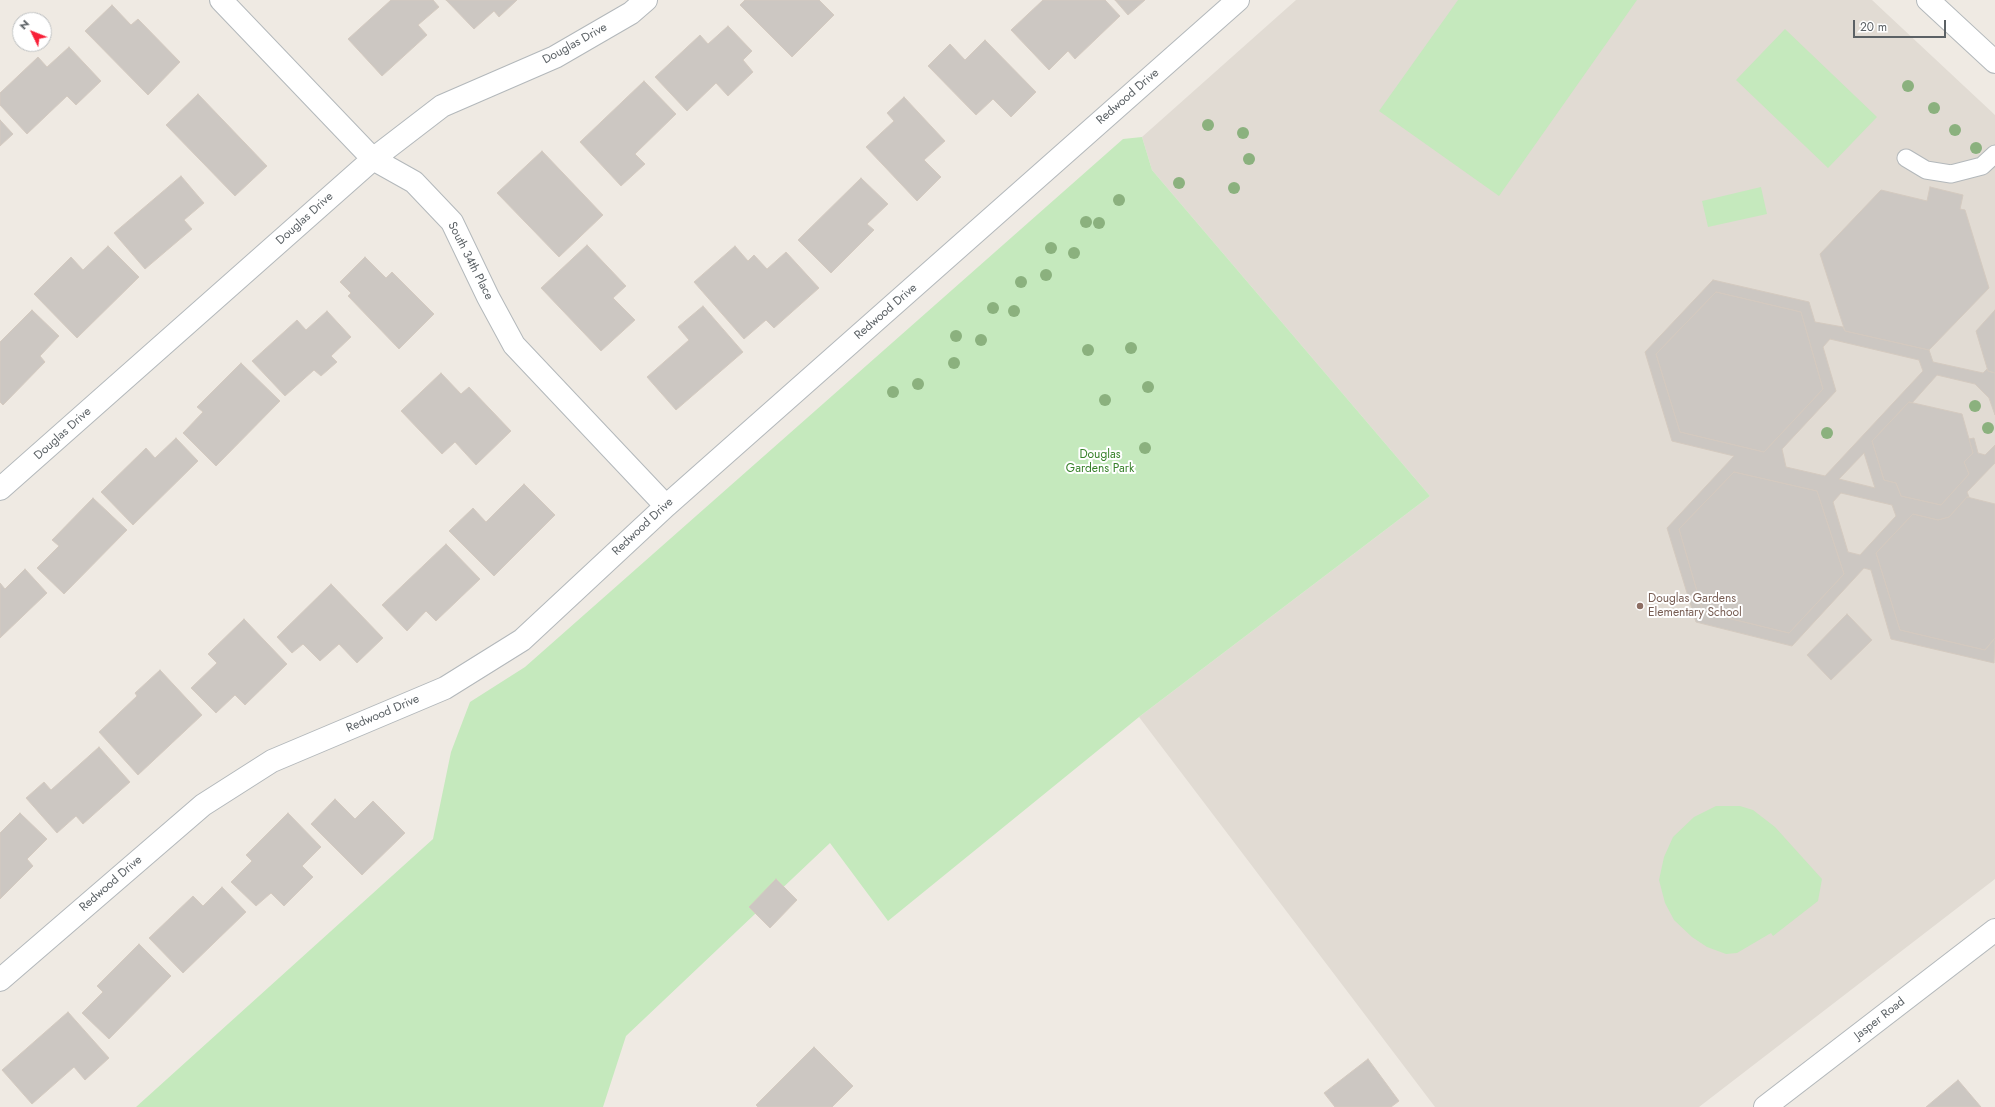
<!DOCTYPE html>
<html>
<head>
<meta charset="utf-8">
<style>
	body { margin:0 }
	#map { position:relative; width:1995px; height:1107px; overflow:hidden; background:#efeae3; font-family:Jost,sans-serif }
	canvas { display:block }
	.north { position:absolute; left:12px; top:12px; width:40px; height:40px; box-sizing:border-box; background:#fff; border:1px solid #bdc0c1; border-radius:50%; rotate:313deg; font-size:11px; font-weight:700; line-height:16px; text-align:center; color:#5b6165 }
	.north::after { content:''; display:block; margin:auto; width:14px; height:18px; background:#f82038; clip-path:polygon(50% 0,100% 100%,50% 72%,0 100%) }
	.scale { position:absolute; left:1853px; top:20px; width:93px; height:18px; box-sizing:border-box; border:2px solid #5b6165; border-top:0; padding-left:5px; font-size:12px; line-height:14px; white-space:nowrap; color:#5b6165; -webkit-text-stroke:3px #fff; paint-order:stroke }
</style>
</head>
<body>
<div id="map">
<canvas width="1995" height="1107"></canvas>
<div class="north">N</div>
<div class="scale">20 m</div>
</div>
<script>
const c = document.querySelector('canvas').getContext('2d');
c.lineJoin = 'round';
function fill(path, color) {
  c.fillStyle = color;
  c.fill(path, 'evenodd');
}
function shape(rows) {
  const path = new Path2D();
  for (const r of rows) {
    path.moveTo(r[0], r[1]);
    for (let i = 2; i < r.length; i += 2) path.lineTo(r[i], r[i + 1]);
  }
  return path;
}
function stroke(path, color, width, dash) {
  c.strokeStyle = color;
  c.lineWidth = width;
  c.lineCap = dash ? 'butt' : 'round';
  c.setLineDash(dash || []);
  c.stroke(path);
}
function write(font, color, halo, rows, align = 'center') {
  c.font = font + ' Jost,sans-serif';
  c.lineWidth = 4;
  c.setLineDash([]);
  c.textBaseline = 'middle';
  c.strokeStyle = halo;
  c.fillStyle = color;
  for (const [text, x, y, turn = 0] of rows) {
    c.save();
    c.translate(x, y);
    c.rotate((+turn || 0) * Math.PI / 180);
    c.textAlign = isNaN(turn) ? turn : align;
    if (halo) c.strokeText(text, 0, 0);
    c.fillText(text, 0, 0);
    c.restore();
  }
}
fill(shape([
	[1296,0,1872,0,1995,115,1995,879,1699,1107,1435,1107,1139,717,1430,496,1152,170,1142,137]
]), '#e1dbd3');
fill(shape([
	[1458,0,1637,0,1499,196,1379,111],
	[1785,29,1877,117,1828,168,1736,80],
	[1142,137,1152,170,1430,496,1139,717,888,921,830,843,626,1036,603,1107,136,1107,433,839,451,752,470,702,525,667,1123,139],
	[1761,187,1767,214,1708,227,1702,201],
	[1716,806,1740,806,1753,810,1775,827,1822,879,1818,901,1773,936,1771,933,1737,953,1726,954,1707,947,1692,937,1674,920,1665,903,1659,880,1664,857,1673,837,1694,817]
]), '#c5e9bd');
const building = shape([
	[391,0,433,0,439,7,418,25,427,35,382,76,348,39,391,0],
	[446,0,517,0,499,17,494,11,474,29,446,0],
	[745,0,819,0,834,15,792,57,740,5,745,0],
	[1043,0,1105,0,1120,16,1075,59,1068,51,1049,70,1011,30,1043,0],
	[1115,0,1145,0,1128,15,1115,0],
	[112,5,131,25,138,19,180,62,148,95,85,31,112,5],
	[728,26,752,51,743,60,753,72,728,96,716,83,687,111,655,77,700,35,708,44,728,26],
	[985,40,1036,92,1011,117,993,99,976,115,928,66,950,44,965,60,985,40],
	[69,47,101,81,76,105,67,96,27,134,0,105,0,93,38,57,47,67,69,47],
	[644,81,676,114,635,154,645,164,621,186,580,142,644,81],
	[198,94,267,166,235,196,166,125,198,94],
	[904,97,945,141,924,160,941,177,917,201,866,147,894,121,887,113,904,97],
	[0,120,13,134,0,146,0,120],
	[542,151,603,215,559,257,497,193,542,151],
	[181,176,204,203,184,220,192,229,145,269,114,233,181,176],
	[861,178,888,204,867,224,874,230,831,273,798,240,861,178],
	[1930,187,1963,195,1960,209,1965,210,1989,288,1929,350,1845,331,1820,254,1881,190,1927,201,1930,187],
	[587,245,626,286,613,298,635,320,601,351,541,288,587,245],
	[108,246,139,277,77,338,34,294,71,257,83,270,108,246],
	[735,246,748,261,754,255,767,269,786,252,819,288,774,328,766,320,744,339,694,282,735,246],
	[365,257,386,278,392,272,434,314,399,349,348,296,351,293,340,282,365,257],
	[1713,280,1809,302,1815,322,1843,327,1845,331,1929,350,1933,362,1983,373,1987,369,1988,371,1995,373,1995,415,1989,398,1975,384,1937,375,1912,403,1909,402,1872,441,1884,480,1896,483,1901,496,1941,505,1969,474,1964,462,1973,453,1969,439,1974,438,1978,453,1985,455,1995,445,1995,463,1967,492,1969,497,1967,497,1949,517,1938,520,1913,514,1876,553,1900,630,1985,650,1995,638,1994,663,1891,639,1871,570,1864,568,1792,646,1696,622,1667,528,1734,456,1672,441,1645,352,1713,280],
	[1716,292,1801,312,1823,389,1764,452,1680,432,1656,354,1716,292],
	[1830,339,1919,360,1923,371,1825,476,1786,467,1782,449,1836,391,1823,347,1830,339],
	[1864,453,1875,488,1839,479,1864,453],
	[1734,472,1817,491,1844,574,1789,633,1703,612,1679,529,1734,472],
	[1841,493,1892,505,1896,516,1860,555,1848,552,1833,502,1841,493],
	[1716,292,1801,312,1823,389,1764,452,1680,432,1656,354,1716,292],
	[703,306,743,352,676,410,647,377,689,340,678,327,703,306],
	[32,310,59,336,40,356,45,362,3,405,0,402,0,342,32,310],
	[1995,310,1995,373,1988,371,1976,331,1995,310],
	[327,311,351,337,331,356,337,362,321,376,314,370,285,396,252,361,297,320,306,330,327,311],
	[241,363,280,401,216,466,183,433,203,412,197,407,241,363],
	[441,373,461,394,469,387,511,431,476,465,455,442,442,454,401,411,441,373],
	[1909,402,1962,414,1973,453,1964,462,1969,474,1941,505,1901,496,1896,483,1884,480,1872,441,1909,402],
	[176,438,198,461,133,525,101,492,146,448,155,458,176,438],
	[1734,472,1817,491,1844,574,1789,633,1703,612,1679,529,1734,472],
	[524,484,555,515,494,576,449,531,473,508,486,522,524,484],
	[1967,497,1995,504,1995,638,1985,650,1900,630,1876,553,1913,514,1938,520,1949,517,1967,497],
	[93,498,127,530,64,594,37,568,59,546,52,540,93,498],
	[446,544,480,579,436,621,426,611,407,631,382,605,446,544],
	[25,569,47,593,0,638,0,583,5,589,25,569],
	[331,584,383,638,357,663,339,644,320,661,303,644,292,653,277,637,331,584],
	[1847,614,1872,640,1831,680,1807,655,1847,614],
	[244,619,287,664,245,705,235,695,216,713,191,688,217,663,208,654,244,619],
	[160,670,202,715,138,775,99,732,137,696,135,693,160,670],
	[99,747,130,782,83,824,76,816,57,833,26,798,44,782,51,790,99,747],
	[335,799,355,819,373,801,405,833,362,875,311,824,335,799],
	[20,813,47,839,27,859,33,866,0,899,0,833,20,813],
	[288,813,321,847,302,866,313,877,284,906,271,893,256,906,231,882,252,861,246,855,288,813],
	[776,879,797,900,770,928,749,907,776,879],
	[222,887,246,912,183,973,149,938,193,896,203,906,222,887],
	[139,944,171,976,109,1039,82,1013,103,992,97,986,139,944],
	[68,1012,109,1058,85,1080,74,1067,32,1104,2,1070,68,1012],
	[814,1047,853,1086,832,1107,758,1107,756,1105,814,1047],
	[1368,1059,1399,1101,1391,1107,1335,1107,1324,1093,1368,1059],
	[1958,1080,1981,1107,1926,1107,1958,1080]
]);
fill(building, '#ccc7c2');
stroke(building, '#d4cac0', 1);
const service = shape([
	[1906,158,1926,170,1951,174,1982,166,1995,154]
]);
const minor = shape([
	[221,0,373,159,414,182,452,222,488,297,514,345,666,506],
	[1928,0,1995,62],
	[0,489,373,159,442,106,555,57,631,13,646,0],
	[0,980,203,805,272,761,445,688,522,640,666,506,1238,0]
]);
const tertiary = shape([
	[1765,1107,1995,930]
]);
stroke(service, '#b3b8bb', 19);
stroke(minor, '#b3b8bb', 24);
stroke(tertiary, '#b3b8bb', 24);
stroke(service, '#fff', 17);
stroke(minor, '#fff', 22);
stroke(tertiary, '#fff', 22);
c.fillStyle = '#8bb17e';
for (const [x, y] of [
	[1908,86],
	[1934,108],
	[1208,125],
	[1955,130],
	[1243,133],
	[1976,148],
	[1249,159],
	[1179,183],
	[1234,188],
	[1119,200],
	[1086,222],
	[1099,223],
	[1051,248],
	[1074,253],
	[1046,275],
	[1021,282],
	[993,308],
	[1014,311],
	[956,336],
	[981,340],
	[1131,348],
	[1088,350],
	[954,363],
	[918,384],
	[1148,387],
	[893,392],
	[1105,400],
	[1975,406],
	[1988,428],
	[1827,433],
	[1145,448]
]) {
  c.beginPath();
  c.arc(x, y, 6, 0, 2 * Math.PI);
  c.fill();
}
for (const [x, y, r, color] of [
	[1640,606,4,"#8d6e63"]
]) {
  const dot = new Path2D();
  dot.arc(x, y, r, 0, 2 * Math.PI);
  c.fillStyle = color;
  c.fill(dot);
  stroke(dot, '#fff', 1.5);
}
write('12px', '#5b6165', '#fff', [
	["Douglas Drive",575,44,-29],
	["Redwood Drive",1128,97,-41],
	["Douglas Drive",305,219,-42],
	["South 34th Place",470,261,63],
	["Redwood Drive",886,312,-41],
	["Douglas Drive",63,434,-42],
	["Redwood Drive",643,527,-43],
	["Redwood Drive",383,714,-23],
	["Redwood Drive",111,884,-41],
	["Jasper Road",1880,1019,-38]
]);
write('12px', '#39822c', '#fff', [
	["Douglas",1100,455],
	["Gardens Park",1100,469]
]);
write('12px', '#785e54', '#fff', [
	["Douglas Gardens",1648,599],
	["Elementary School",1648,613]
], 'left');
</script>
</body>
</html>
